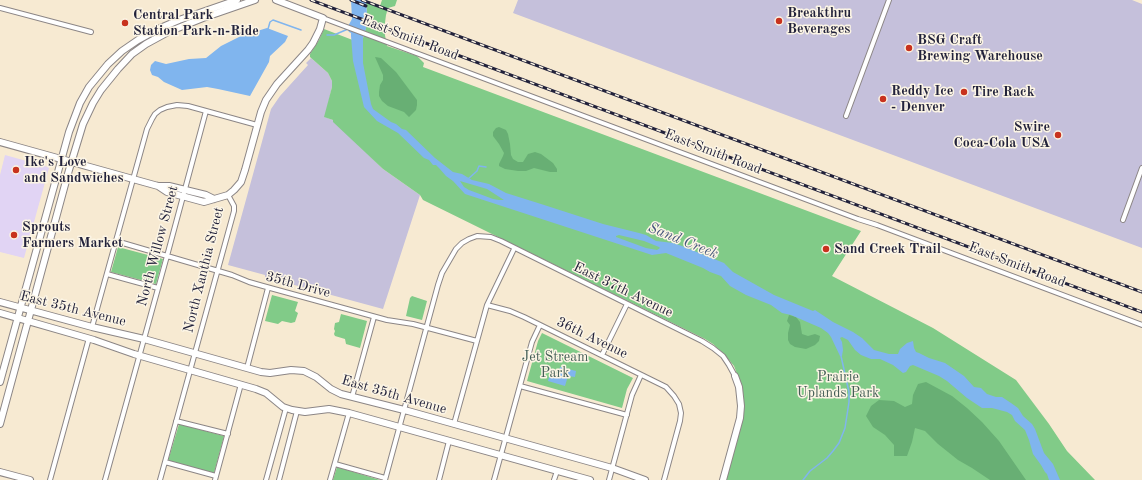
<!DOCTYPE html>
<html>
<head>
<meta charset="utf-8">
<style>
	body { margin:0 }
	canvas { display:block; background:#f7ead2 }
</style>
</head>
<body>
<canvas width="1142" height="480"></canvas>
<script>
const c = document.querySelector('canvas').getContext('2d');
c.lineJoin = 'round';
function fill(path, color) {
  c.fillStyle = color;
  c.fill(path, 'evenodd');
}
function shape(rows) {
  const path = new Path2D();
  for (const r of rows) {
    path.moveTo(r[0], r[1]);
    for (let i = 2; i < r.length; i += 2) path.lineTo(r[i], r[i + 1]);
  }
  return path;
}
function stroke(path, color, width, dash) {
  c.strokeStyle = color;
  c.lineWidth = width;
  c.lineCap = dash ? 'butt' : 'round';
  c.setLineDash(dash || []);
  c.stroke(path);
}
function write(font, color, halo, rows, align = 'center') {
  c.font = font + ' "Old Standard TT",serif';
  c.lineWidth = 3;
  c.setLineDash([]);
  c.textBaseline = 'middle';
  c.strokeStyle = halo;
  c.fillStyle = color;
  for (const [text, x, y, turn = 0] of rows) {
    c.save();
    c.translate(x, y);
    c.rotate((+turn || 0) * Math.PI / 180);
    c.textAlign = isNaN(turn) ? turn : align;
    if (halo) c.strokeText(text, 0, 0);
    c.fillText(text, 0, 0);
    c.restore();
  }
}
fill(shape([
	[5,155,48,167,49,168,24,258,0,252,0,175]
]), '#e1d4f4');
fill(shape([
	[518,0,1132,0,1142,4,1142,248,513,13],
	[311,58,328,73,332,81,332,87,325,117,333,120,383,169,420,195,383,309,265,277,265,275,228,265,271,109,280,96,308,65,306,63]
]), '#c5c0db');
fill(shape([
	[382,0,397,0,395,6,388,8,386,15,384,30,387,46,417,56,424,63,423,67,861,231,832,276,933,328,1016,380,1049,424,1067,451,1095,480,726,480,742,422,744,405,743,392,739,379,734,366,724,354,713,344,705,339,423,200,420,195,383,169,333,122,333,120,324,117,332,87,332,81,328,73,310,57,310,54,319,40,324,29,363,44,363,38,367,24,367,15,366,1,380,6],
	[118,247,163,259,156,284,111,272],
	[272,295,298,302,295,311,298,313,295,322,291,323,282,321,278,324,265,321],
	[412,296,427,301,422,320,406,316,410,298],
	[341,314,367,321,360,348,346,344,345,339,335,336,334,334,335,331,334,329,335,323,339,322],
	[542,333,633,378,627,389,622,408,527,381,538,341],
	[179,424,224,436,214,473,168,461],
	[337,467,380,480,333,480]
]), '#81cb88');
fill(shape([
	[375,57,381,58,396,72,417,100,417,105,416,110,409,117,404,112,388,106,382,101,379,96,379,92,380,85,383,80,383,75],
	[499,127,506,130,508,134,510,144,511,155,513,159,518,162,523,162,528,154,535,152,541,154,553,163,557,169,557,172,550,172,534,168,526,171,518,171,505,169,499,166,499,164,503,156,504,153,499,144,493,136,493,132,496,128],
	[789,315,796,317,800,322,802,334,808,336,815,334,820,336,819,341,815,345,806,349,795,347,790,344,788,340,788,333,790,325,787,321],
	[926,382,952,396,967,408,982,422,999,441,1026,480,990,480,972,468,958,460,938,444,925,431,915,428,912,442,907,456,894,456,894,445,885,435,873,427,866,416,871,406,879,400,894,401,905,407,912,404,913,395,918,384]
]), '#68af74');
fill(shape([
	[351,0,366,0,367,15,367,25,363,38,363,63,371,104,373,109,391,122,396,124,402,129,406,130,435,158,453,172,462,174,472,180,489,184,506,193,541,204,603,224,639,233,646,235,656,241,673,243,682,246,724,263,733,272,774,295,813,311,815,310,833,322,853,332,862,338,874,350,889,354,898,354,900,349,907,343,913,341,914,348,916,352,919,353,929,358,945,363,964,376,974,387,981,388,987,394,996,397,1002,397,1011,403,1018,408,1023,416,1032,424,1035,429,1044,453,1053,464,1060,480,1049,480,1047,474,1045,472,1041,465,1033,454,1029,440,1025,430,1015,421,1012,415,1007,412,992,408,982,408,967,398,947,381,939,376,913,365,910,366,906,372,903,373,893,365,880,359,871,359,861,355,855,350,848,340,842,337,840,338,842,342,843,350,842,356,840,356,831,337,828,333,821,328,791,315,782,313,771,305,746,295,730,286,721,276,710,272,703,268,666,253,652,255,465,194,453,181,446,176,439,168,436,165,433,165,429,160,424,158,398,133,377,121,364,107,353,61,351,36,351,33,349,32,347,28,352,19],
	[460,181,487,189,504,200,499,200,493,199,469,190,464,187],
	[619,235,644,241,659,247,660,248,657,250,646,248,616,237,616,236],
	[267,28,288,36,285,42,270,56,269,62,250,96,218,89,207,87,182,90,164,82,158,77,152,75,150,70,151,65,155,61,166,64,189,59,206,58,221,46,241,36],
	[560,367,576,371,575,377,568,376,565,386,548,381,550,374,558,376]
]), '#80b5ee');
stroke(shape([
	[268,29,270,22,273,20,301,30],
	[327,35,334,35,348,29],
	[468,179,477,171,479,166,486,167],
	[803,480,810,471,827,458,833,451,839,443,845,428,849,402,849,392,841,356]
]), '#80b5ee', 1.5);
const street = shape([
	[0,8,91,32],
	[323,18,858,219,877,225,1142,325],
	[846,116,889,0],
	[1123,220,1142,168],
	[116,241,232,275,249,282,263,286,387,320,413,324,477,341],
	[107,274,158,288],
	[487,305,510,311,524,317,666,387,674,396,679,404,681,413,680,421,664,480],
	[92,327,147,129,152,119,155,114,160,110,167,107,177,105,188,106,257,125],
	[602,355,627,304],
	[247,368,268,288],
	[520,386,627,415],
	[352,397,374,317],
	[176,421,228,434],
	[454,424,487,305,514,249],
	[165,462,216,476],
	[335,464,385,478],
	[50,480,89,338],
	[105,480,167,256,206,111],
	[160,480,234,211,234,206,228,195],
	[215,480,241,384],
	[266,480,286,408],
	[279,480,297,411],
	[330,480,349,413],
	[385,480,438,285,442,273,456,249,462,243,469,239,477,236,491,237,501,241,702,341,713,348,723,356,729,365,735,376],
	[439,480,449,441],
	[494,480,532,342,540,325],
	[554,480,557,471],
	[609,480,632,395,641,375]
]);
const secondary = shape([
	[0,142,158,186,169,186,206,195,214,199],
	[158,186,167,192,204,202,228,195,234,190,241,182,245,170,261,112,266,100,277,84,308,50,313,43,320,29,323,18,276,0],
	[0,302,92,327,144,339,261,372,270,373,291,370,304,371,316,377,331,389,341,394,408,411,612,468,645,480],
	[0,313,94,340,134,354,256,389,266,393,283,407,292,410,305,412,329,409,349,413,590,480],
	[0,382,69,132,80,103,89,87,108,64,122,51,138,40,158,29,179,20,237,0],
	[0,424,69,170,83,124,93,103,101,90,118,69,132,54,146,44,168,32,203,18,255,0],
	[0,472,30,480],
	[723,480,740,418,741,406,739,387,735,376]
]);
stroke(street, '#8c8686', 6);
stroke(secondary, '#8c8686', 8);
stroke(street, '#fff', 4);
stroke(secondary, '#fff', 6);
const rail = shape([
	[311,0,1142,312],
	[351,0,366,6],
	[362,0,1142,292]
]);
stroke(rail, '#22223b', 3);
stroke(rail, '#fcf5e5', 1.5, [4.5]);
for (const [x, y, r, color] of [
	[779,21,4,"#c8321e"],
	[125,23,4,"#c8321e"],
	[909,48,4,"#c8321e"],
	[964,92,4,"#c8321e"],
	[883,99,4,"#c8321e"],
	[1058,135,4,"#c8321e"],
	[16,170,4,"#c8321e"],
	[14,235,4,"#c8321e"],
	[826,249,4,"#c8321e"]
]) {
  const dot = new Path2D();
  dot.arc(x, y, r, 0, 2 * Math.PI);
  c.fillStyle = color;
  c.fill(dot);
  stroke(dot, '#fcf5e5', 1.5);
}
write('bold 14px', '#22223b', '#fcf5e5', [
	["Breakthru",787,13],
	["Beverages",787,29],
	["Central Park",133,15],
	["Station Park-n-Ride",133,31],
	["BSG Craft",917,40],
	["Brewing Warehouse",917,56],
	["Reddy Ice",891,91],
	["- Denver",891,107],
	["Tire Rack",972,92],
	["Swire",1050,127,"right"],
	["Coca-Cola USA",1050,143,"right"],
	["Ike's Love",24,162],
	["and Sandwiches",24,178],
	["Sprouts",22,227],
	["Farmers Market",22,243],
	["Sand Creek Trail",834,249]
], 'left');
write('14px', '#22223b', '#fcf5e5', [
	["East Smith Road",410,38,21],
	["East Smith Road",713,152,21],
	["North Willow Street",158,246,-75],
	["East Smith Road",1017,265,21],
	["North Xanthia Street",204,270,-76],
	["35th Drive",298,285,15],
	["East 37th Avenue",623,290,26],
	["East 35th Avenue",73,309,14],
	["36th Avenue",592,338,26],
	["East 35th Avenue",394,395,16]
]);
write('14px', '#435d56', '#fcf5e5', [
	["Jet Stream",555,357],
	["Park",555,373],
	["Prairie",838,377],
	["Uplands Park",838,393]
]);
write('italic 15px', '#43557a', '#fcf5e5', [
	["Sand Creek",683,241,22]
]);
</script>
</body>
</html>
